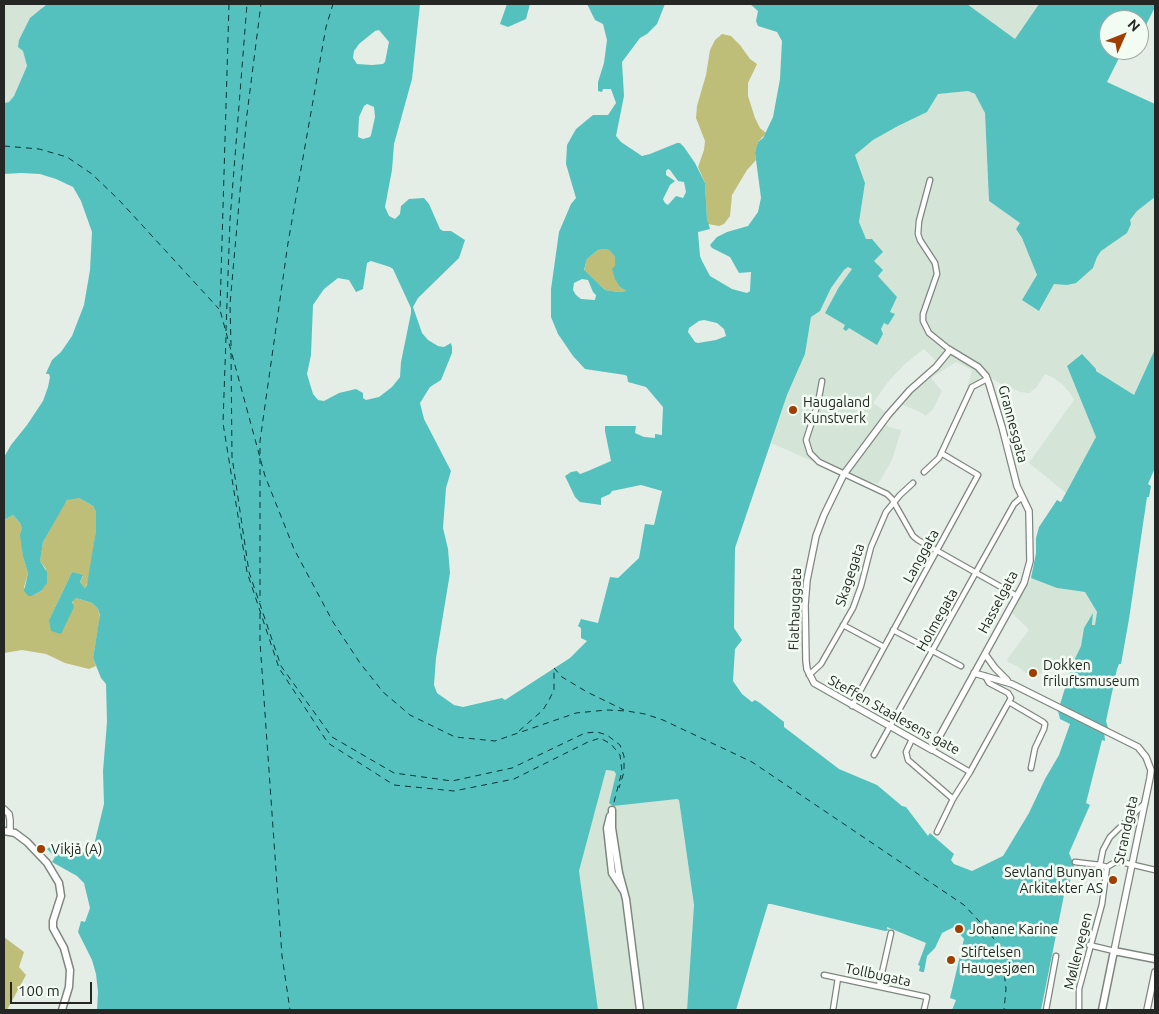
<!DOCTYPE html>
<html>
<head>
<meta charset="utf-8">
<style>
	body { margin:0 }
	#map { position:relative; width:1159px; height:1014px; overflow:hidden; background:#e4eee6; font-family:Ubuntu,sans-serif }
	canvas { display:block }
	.frame { position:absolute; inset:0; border:5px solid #242724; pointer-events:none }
	.north { position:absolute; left:1099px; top:10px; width:50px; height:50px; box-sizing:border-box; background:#f2fcf3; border:1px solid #a0a7a0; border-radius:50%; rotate:46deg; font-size:14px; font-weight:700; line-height:20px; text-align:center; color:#242724 }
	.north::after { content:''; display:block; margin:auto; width:18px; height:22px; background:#a03e00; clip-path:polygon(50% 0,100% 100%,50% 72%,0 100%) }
	.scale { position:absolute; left:10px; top:982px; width:82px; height:22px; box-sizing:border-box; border:2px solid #242724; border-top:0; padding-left:6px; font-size:15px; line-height:18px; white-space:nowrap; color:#242724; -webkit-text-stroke:4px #f2fcf3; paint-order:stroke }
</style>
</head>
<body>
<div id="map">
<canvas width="1159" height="1014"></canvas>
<div class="frame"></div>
<div class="north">N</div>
<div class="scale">100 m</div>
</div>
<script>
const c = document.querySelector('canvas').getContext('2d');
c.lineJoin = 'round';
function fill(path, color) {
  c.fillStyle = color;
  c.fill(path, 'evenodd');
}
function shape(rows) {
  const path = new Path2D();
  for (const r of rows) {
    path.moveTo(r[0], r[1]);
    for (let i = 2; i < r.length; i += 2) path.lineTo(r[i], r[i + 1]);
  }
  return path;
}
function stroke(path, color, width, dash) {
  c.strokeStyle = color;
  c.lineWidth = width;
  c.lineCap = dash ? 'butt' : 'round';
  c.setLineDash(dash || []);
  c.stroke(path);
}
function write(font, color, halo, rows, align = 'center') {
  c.font = font + ' Ubuntu,sans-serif';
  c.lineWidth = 5;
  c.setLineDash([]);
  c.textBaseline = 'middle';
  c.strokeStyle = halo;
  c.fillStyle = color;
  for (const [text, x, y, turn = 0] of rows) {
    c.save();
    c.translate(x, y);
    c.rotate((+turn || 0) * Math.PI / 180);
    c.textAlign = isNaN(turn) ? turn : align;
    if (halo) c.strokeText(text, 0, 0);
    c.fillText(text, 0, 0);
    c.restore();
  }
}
fill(shape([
	[4,4,47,4,43,6,23,50,27,66,14,96,9,102,4,103],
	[967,4,1039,4,1015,39],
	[968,91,977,96,985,113,989,201,1020,223,1016,229,1022,238,1037,275,1040,311,1054,283,1067,285,1093,268,1097,257,1101,251,1137,211,1155,197,1155,349,1134,395,1095,370,1067,366,1096,437,1066,493,1029,463,1074,400,1070,393,1063,385,1054,378,1045,374,1036,388,1029,393,1020,392,1001,384,983,373,964,399,972,370,956,362,931,378,942,391,933,409,926,416,920,412,898,403,938,363,924,349,905,364,888,382,873,403,886,412,883,422,889,427,901,430,901,431,892,460,878,484,842,474,771,443,787,395,805,354,811,317,820,311,831,288,844,270,848,267,852,269,839,287,846,326,843,329,848,328,883,334,880,329,884,323,894,314,890,312,897,297,877,276,874,261,859,222,865,183,861,170,855,155,873,140,898,126,927,112,938,94],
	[1032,578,1057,588,1085,592,1097,612,1095,626,1092,626,1093,614,1084,628,1081,646,1071,668,1049,667,1035,677,1026,673,1017,666,1007,662,1008,658,1029,630,1010,611],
	[606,770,614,771,616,774,609,803,677,799,679,800,694,905,687,1010,597,1010,579,871]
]), '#d4e5d7');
fill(shape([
	[722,34,731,36,740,45,750,59,757,64,748,83,748,96,755,118,760,128,766,133,758,142,755,152,756,160,747,170,732,195,730,216,724,224,719,226,708,224,707,219,705,183,698,167,704,150,705,141,696,118,697,106,706,75,710,50,715,40],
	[604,249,609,250,615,257,620,287,626,291,618,292,605,290,584,271,587,259,598,250],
	[71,498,79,498,93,506,96,512,96,530,89,580,85,588,80,582,83,576,72,572,49,620,72,605,73,600,76,598,92,603,98,609,100,617,93,658,96,666,89,669,65,663,46,654,22,650,4,653,4,520,13,515,20,523,22,529,23,557,28,573,24,587,29,596,32,596,41,591,46,569,40,561,43,542,62,507,67,500],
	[4,937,24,952,19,967,26,975,7,1010,4,1010]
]), '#bebe78');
fill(shape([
	[47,4,420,4,412,79,394,144,392,170,385,207,389,216,395,219,400,214,401,206,409,199,424,198,429,204,440,229,443,231,451,231,465,240,459,258,418,298,413,307,422,333,428,340,438,346,444,347,451,343,452,347,452,353,441,380,430,387,420,403,424,419,451,471,446,488,443,528,448,549,450,573,436,658,434,685,437,693,454,705,463,707,502,698,505,700,570,658,587,641,581,638,581,628,578,626,581,619,598,623,610,577,618,578,639,558,645,524,654,525,662,491,641,485,612,491,610,494,601,498,601,505,580,502,575,497,565,476,571,472,577,471,580,474,588,471,611,461,605,431,605,426,636,426,635,433,644,437,655,438,655,434,662,435,662,430,663,407,646,387,628,382,627,376,625,375,585,369,573,356,558,334,551,317,551,289,559,232,571,204,576,198,566,164,567,145,576,129,593,115,608,115,616,103,611,89,603,89,602,92,598,91,598,82,604,63,607,40,603,24,595,20,587,4,665,4,657,24,647,34,640,38,622,62,624,96,616,136,621,142,642,156,650,154,677,143,680,143,684,147,695,163,705,183,707,219,710,229,698,232,700,256,702,261,710,276,732,289,747,293,750,291,751,272,739,273,730,257,712,248,710,245,717,237,727,232,748,226,758,212,761,198,755,152,758,142,763,138,773,117,780,79,782,41,777,32,758,26,756,21,758,11,750,4,967,4,1015,39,1039,4,1155,4,1155,7,1142,33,1139,31,1139,20,1109,20,1109,50,1123,50,1107,82,1155,104,1155,197,1137,211,1130,220,1131,224,1127,233,1101,251,1097,257,1093,268,1076,283,1067,285,1054,284,1039,311,1022,300,1037,275,1022,238,1016,229,1020,223,989,201,985,113,975,94,968,91,938,94,927,112,898,126,873,140,855,155,865,183,859,222,866,239,872,239,883,252,874,261,883,270,878,276,897,297,890,312,895,314,888,325,884,323,881,329,883,334,877,345,849,328,846,331,843,329,845,325,825,313,839,287,852,269,848,267,844,270,831,288,820,311,811,317,805,354,787,395,735,548,734,628,742,640,735,649,733,681,742,694,752,702,755,700,760,703,784,722,784,727,839,769,877,785,902,806,906,807,928,836,930,833,954,854,951,860,954,864,972,871,1003,856,1029,813,1045,779,1059,755,1070,724,1060,719,1058,711,1072,665,1081,646,1084,628,1093,613,1092,625,1095,625,1097,612,1085,592,1057,588,1031,578,1036,553,1036,538,1039,527,1057,500,1061,502,1096,437,1067,366,1082,354,1096,369,1096,371,1134,395,1155,349,1155,468,1148,484,1151,486,1149,497,1147,497,1129,619,1121,664,1119,664,1117,669,1106,721,1108,728,1104,730,1105,741,1102,740,1086,803,1090,805,1069,853,1074,865,1068,890,1065,890,1041,1010,952,1010,956,1000,950,998,964,939,954,927,942,933,935,948,927,956,924,972,922,972,919,971,920,966,918,965,926,943,887,927,887,929,891,930,885,931,771,904,768,904,736,1010,687,1010,694,905,679,800,677,799,613,806,609,803,616,774,614,771,606,770,579,871,598,1010,97,1010,98,992,96,974,92,960,78,932,81,921,85,922,90,908,84,883,77,876,52,862,55,857,47,849,50,847,56,853,65,846,77,851,90,853,95,841,104,804,103,771,107,722,106,684,101,678,93,658,100,615,98,609,92,603,76,598,72,602,74,607,61,634,51,631,49,620,72,572,83,575,80,582,85,588,87,585,96,530,96,512,93,506,79,498,67,500,43,542,42,549,40,561,47,572,47,583,41,591,32,596,28,596,24,591,28,573,23,557,20,535,22,529,20,523,13,515,4,520,4,457,11,445,27,425,43,401,48,387,50,377,49,374,46,374,47,371,52,360,61,352,72,336,84,305,90,270,92,232,81,201,73,187,56,179,40,174,21,173,4,174,4,103,9,102,14,96,27,66,23,51,18,47,19,40,30,18],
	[379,30,389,42,385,62,383,64,372,65,357,64,353,58,354,51,359,44,375,31],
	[367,104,374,107,375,117,371,135,370,137,363,139,358,137,359,117,364,106],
	[668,169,670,170,678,181,684,182,686,192,683,198,676,196,668,205,665,203,663,199,670,185,675,181,666,175,666,171],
	[604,249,609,250,615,257,615,266,612,269,615,279,620,287,626,291,618,292,605,290,584,270,587,259,598,250],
	[371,261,390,267,393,269,411,308,411,313,401,362,400,377,392,387,379,397,366,400,363,398,363,393,356,389,339,393,324,401,318,400,313,394,307,374,311,355,313,305,324,289,338,278,349,280,356,292,363,289,367,263],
	[582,279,588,280,593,292,596,295,595,300,581,299,576,295,573,290,574,283],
	[704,320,717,323,724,329,726,336,716,340,698,343,695,342,688,332,689,328,699,321],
	[507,4,530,4,526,19,508,27,500,24]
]), '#55c1be');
stroke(shape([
	[530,4,534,4]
]), '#55c1be', 2);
stroke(shape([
	[229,4,220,310,265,476,294,549,333,622,360,663,383,692,410,715,455,737,495,741,576,713,607,710,627,711,645,714,663,720,752,762,964,905,980,922,994,939,1003,962,1006,989,1004,1010],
	[4,146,39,149,67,157,92,174,119,200,219,309],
	[226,331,230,220,247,4],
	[226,337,223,423,247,572,279,668,328,743,394,785,454,791,514,779,588,742,600,738,611,744,620,755,622,771,613,806],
	[231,346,230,304,247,114,261,4],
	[231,353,232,457,249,572,281,666,332,737,394,773,452,781,512,768,585,733,597,732,607,735,620,745,624,756,624,772,619,788],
	[260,454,260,441,288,243,326,27,333,4],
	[260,458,260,602],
	[260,613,260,642,282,956,290,1010],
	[554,668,562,677,587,692,624,710],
	[519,731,543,710,549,700,554,690,554,669]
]), '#013736', 1, [6, 5]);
const minor = shape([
	[930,180,919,221,918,234,920,240,935,263,937,274,923,314,923,321,929,333,950,350],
	[822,381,818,403,806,440,810,453,819,462,887,494,892,499,913,536,918,540,1017,596],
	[924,472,939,458,972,387,987,379],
	[843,625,884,647],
	[893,630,961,666],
	[809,675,821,664,853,608,861,586,871,547,886,512,900,495,913,483],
	[1009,702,1043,722,1045,724,1044,729,1035,748,1031,768],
	[852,706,978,475,941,453],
	[912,739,906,752,908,760,953,799],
	[932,750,970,772],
	[874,755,1009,513,1014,504,1022,497],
	[937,832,953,799,970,772,1011,698,1008,693,989,683,985,676],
	[1075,862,1100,865,1107,867,1102,904,1079,989,1079,1010],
	[1100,865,1103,850,1110,837,1145,803],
	[1107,867,1117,861,1155,870],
	[1089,945,1114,951],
	[824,975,927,997,924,1010],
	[879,986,891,933],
	[833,1010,838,978],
	[1046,1010,1056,956]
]);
const tertiary = shape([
	[950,350,978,367,986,376,989,384,1002,427,1017,486,1029,511,1030,561,1024,583,932,750,814,683,807,669,806,661,805,605,807,580,816,536,824,515,844,474,888,415,910,390,936,367,950,350],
	[985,654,995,668,1007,680],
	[974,673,1012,684,1138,747,1146,757,1151,770,1150,778,1114,951],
	[4,809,9,814,10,820,10,831],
	[1147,1010,1155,972]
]);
const secondary = shape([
	[612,810,612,828,619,873,626,899,640,1010],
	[610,816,607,828,612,873,623,890],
	[4,831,15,833,27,842,47,863,59,883,61,896,53,921,53,928,64,948,70,970,69,987,62,1010],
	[1102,1010,1114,951,1155,959]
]);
stroke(minor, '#7e877f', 7);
stroke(tertiary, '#7e877f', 8);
stroke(secondary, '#7e877f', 9);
stroke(minor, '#fff', 4.5);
stroke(tertiary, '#fff', 5.5);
stroke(secondary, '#fff', 6);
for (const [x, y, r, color] of [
	[793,410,5,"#a03e00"],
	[1033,673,5,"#a03e00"],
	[41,849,5,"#a03e00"],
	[1113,880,5,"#a03e00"],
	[959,929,5,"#a03e00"],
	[951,960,5,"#a03e00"]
]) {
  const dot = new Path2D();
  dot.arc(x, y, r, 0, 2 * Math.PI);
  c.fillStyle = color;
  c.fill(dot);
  stroke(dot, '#f2fcf3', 2);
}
write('14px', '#242724', '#f2fcf3', [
	["Haugaland",803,402],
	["Kunstverk",803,418],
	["Dokken",1043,665],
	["friluftsmuseum",1043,681],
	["Vikjå (A)",51,849],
	["Sevland Bunyan",1103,872,"right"],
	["Arkitekter AS",1103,888,"right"],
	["Johane Karine",969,929],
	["Stiftelsen",961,952],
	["Haugesjøen",961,968]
], 'left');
write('14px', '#242724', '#f2fcf3', [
	["Grannesgata",1013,424,75],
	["Langgata",921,556,-61],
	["Skagegata",850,575,-72],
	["Hasselgata",998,602,-62],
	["Flathauggata",795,609,-88],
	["Holmegata",937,620,-61],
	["Steffen Staalesens gate",894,715,29],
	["Strandgata",1126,830,-78],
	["Møllervegen",1078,951,-76],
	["Tollbugata",878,975,12]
]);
</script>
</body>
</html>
